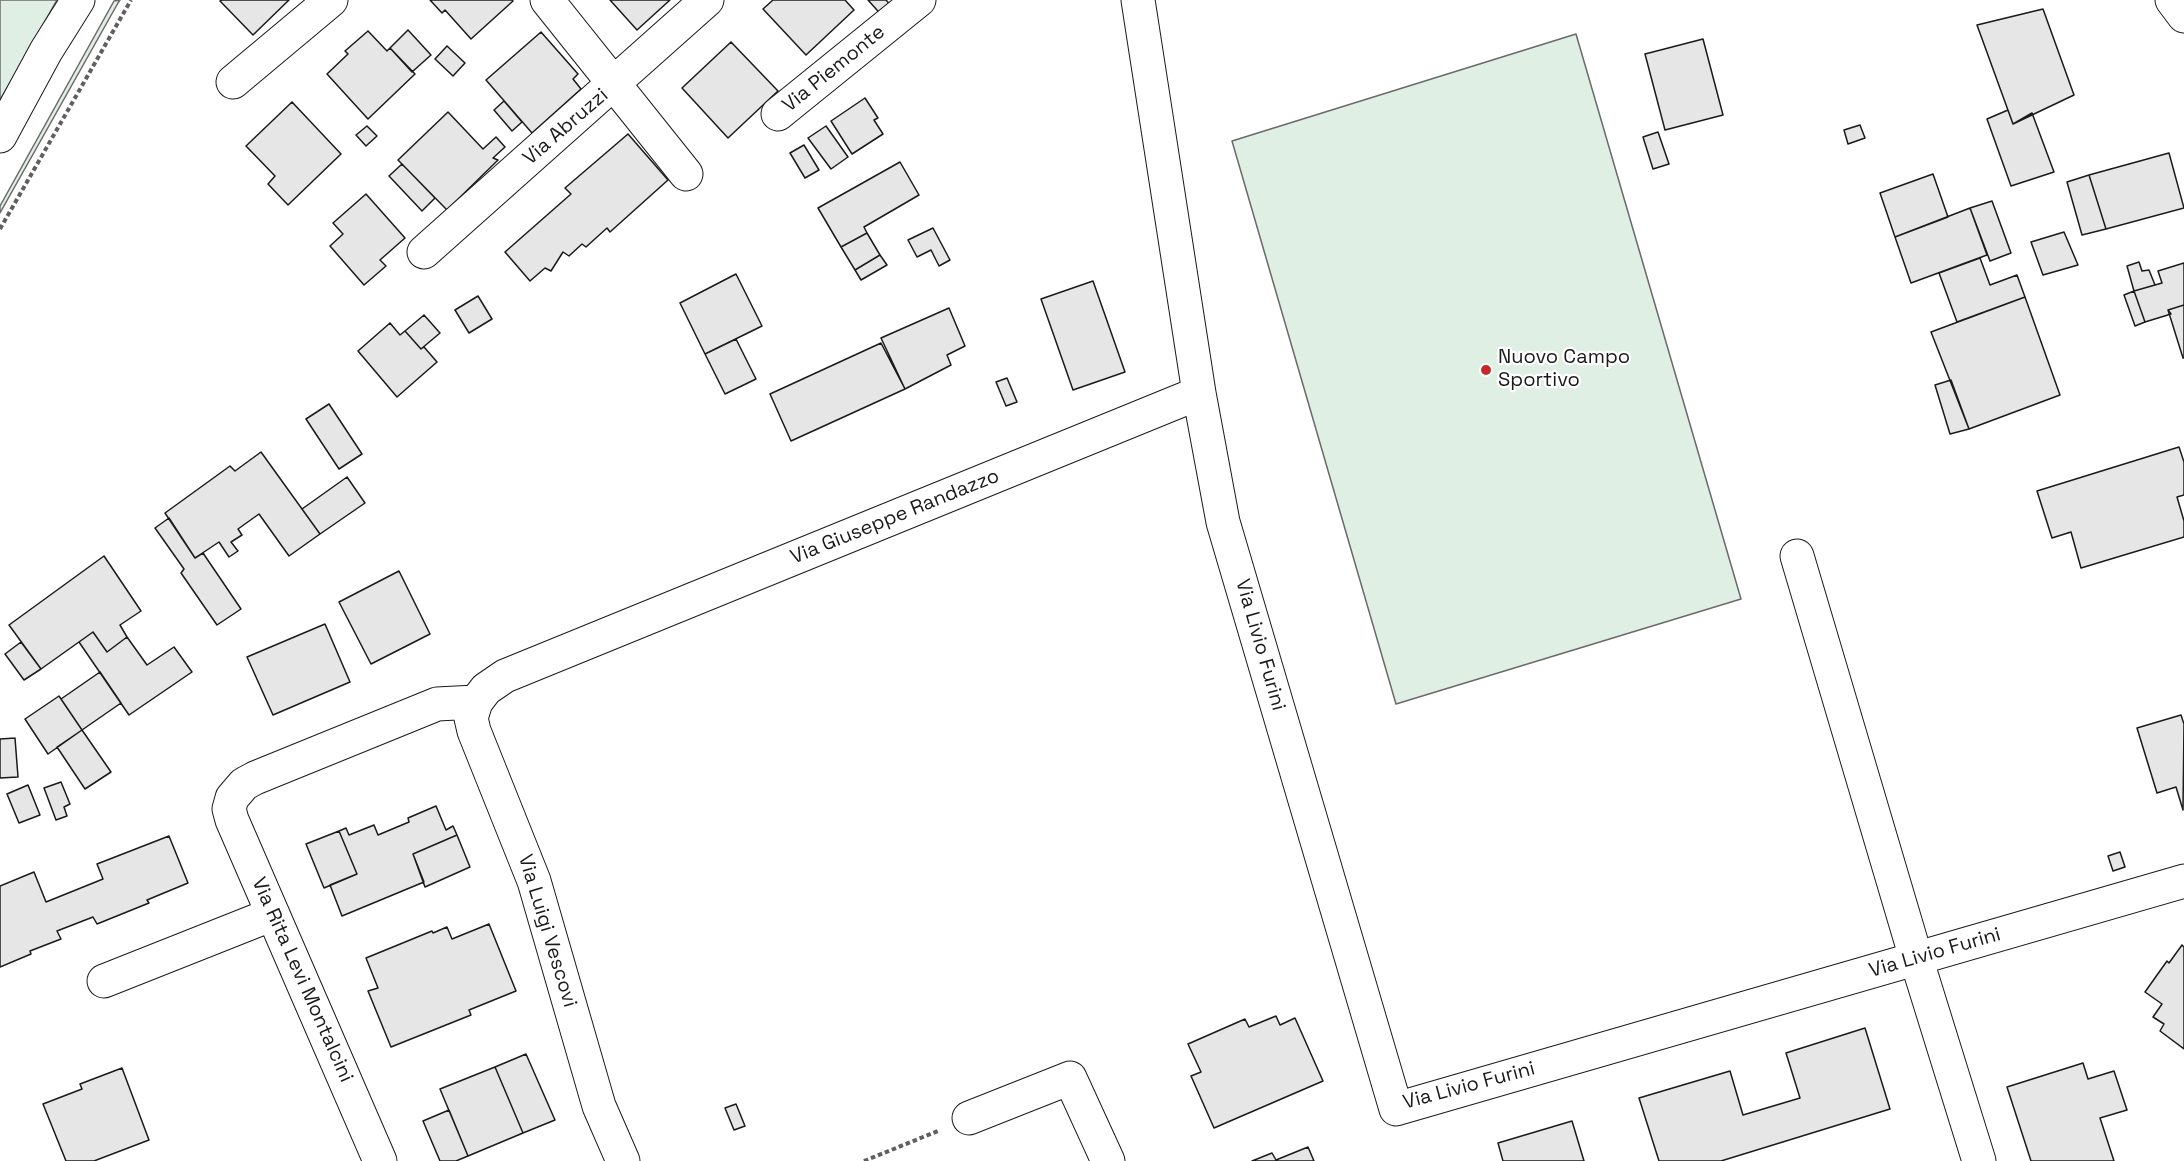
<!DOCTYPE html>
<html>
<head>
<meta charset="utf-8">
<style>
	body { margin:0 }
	canvas { display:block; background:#fff }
</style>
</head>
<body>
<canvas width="2184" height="1161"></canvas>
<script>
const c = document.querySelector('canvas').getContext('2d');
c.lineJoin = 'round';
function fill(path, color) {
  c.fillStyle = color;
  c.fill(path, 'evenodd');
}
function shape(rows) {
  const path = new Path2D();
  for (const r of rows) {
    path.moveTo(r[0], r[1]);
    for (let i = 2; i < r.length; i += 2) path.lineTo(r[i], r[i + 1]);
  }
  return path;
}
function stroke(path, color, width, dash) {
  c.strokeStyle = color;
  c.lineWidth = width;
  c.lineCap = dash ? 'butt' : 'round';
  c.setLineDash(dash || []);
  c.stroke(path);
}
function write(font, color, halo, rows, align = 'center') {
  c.font = font + ' "Space Grotesk",sans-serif';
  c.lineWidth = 4.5;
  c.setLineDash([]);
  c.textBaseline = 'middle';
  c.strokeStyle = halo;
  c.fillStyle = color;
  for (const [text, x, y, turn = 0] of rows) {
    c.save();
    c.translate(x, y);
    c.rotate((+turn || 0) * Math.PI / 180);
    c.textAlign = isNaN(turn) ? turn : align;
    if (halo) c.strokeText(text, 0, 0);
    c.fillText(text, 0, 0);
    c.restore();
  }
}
const green = shape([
	[0,0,57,0,0,100,0,0],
	[120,0,118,3,0,213,0,206,114,1,120,0],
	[1576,34,1741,599,1396,704,1232,141,1576,34]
]);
fill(green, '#e0efe3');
stroke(green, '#6a6a6a', 1.5);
const building = shape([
	[222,0,289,0,253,35,220,1,222,0],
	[430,0,512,0,513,1,471,39,445,10,442,13,430,0],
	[610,0,670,0,637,30,610,0],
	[773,0,845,0,854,10,806,55,763,9,773,0],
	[868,0,886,0,895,10,885,19,868,0],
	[2043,9,2074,95,2013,124,1977,25,2043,9],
	[408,30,431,55,412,72,390,48,408,30],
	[368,31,387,51,390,48,415,74,368,119,327,74,348,54,345,51,368,31],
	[541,32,578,74,573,79,581,89,532,133,486,80,541,32],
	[1703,39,1723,115,1665,130,1645,54,1703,39],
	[731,42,778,91,728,138,682,88,731,42],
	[447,46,465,63,453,76,435,59,447,46],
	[865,98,878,118,874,120,883,134,852,154,831,121,865,98],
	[504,101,522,122,512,131,494,110,504,101],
	[292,102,341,154,288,205,268,184,275,176,246,146,292,102],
	[2008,110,2013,124,2032,113,2054,172,2011,186,1987,119,2008,110],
	[448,112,483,149,496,137,505,147,493,158,498,160,447,210,398,160,448,112],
	[1860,125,1865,138,1848,144,1844,130,1860,125],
	[367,126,377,136,366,146,356,135,367,126],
	[826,126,848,157,831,169,808,138,826,126],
	[1658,132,1669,164,1653,169,1643,137,1658,132],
	[628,134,668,180,610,232,607,228,586,247,582,244,569,256,563,252,551,271,545,268,530,281,505,252,571,194,565,188,628,134],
	[804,145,819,170,805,178,790,153,804,145],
	[2169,153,2184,208,2106,229,2089,175,2169,153],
	[900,162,919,195,864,227,867,233,841,247,818,208,900,162],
	[402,164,435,198,422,211,389,176,402,164],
	[1933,174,1948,217,1895,237,1880,193,1933,174],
	[2089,175,2106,229,2082,235,2067,182,2089,175],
	[366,194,405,238,380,260,386,266,364,285,330,246,343,234,333,223,366,194],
	[1992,201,2011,253,1990,261,1970,208,1992,201],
	[1970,208,1987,255,1911,283,1895,237,1970,208],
	[933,228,950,260,939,266,931,250,917,257,908,240,933,228],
	[2064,232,2078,265,2043,275,2031,242,2064,232],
	[867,233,880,255,855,270,841,247,867,233],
	[880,255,887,265,861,280,855,270,880,255],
	[1980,258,1990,285,2017,275,2025,297,1957,322,1939,273,1980,258],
	[2139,262,2142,271,2149,270,2155,285,2134,291,2127,266,2139,262],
	[2184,263,2184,305,2168,310,2171,314,2145,322,2134,291,2162,283,2158,271,2184,263],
	[736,274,762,326,705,354,680,303,736,274],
	[1093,281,1125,372,1073,390,1041,299,1093,281],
	[2134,291,2145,322,2135,326,2124,295,2134,291],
	[478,296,492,319,469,333,455,310,478,296],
	[2025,297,2060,395,1969,429,1931,332,2025,297],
	[2184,305,2184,358,2183,358,2168,310,2184,305],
	[949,308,965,346,947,355,951,365,905,389,881,338,949,308],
	[424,315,440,333,421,349,405,331,424,315],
	[390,323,400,335,405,331,421,349,424,347,437,362,397,397,358,351,390,323],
	[736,339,756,379,725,394,705,354,736,339],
	[881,343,905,389,791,441,770,394,881,343],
	[1007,378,1017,402,1006,406,996,382,1007,378],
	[1951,380,1969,429,1950,434,1935,385,1951,380],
	[329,404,362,454,339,469,306,419,329,404],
	[2179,447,2184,462,2184,495,2177,497,2184,521,2184,537,2081,568,2071,532,2052,538,2037,491,2179,447],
	[261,452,320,534,289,556,259,514,238,529,242,535,231,542,238,551,229,557,219,542,195,558,165,513,230,466,235,471,261,452],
	[347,477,365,503,320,534,302,509,347,477],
	[169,518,195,558,203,553,241,609,217,625,181,573,184,569,155,528,169,518],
	[104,556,141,611,120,625,127,637,107,652,93,632,41,669,9,625,104,556],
	[399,571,430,634,371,664,339,602,399,571],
	[325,624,350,682,273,715,247,657,325,624],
	[93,632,107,652,127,637,147,665,174,647,192,672,129,715,79,642,93,632],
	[21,642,41,669,24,680,5,654,21,642],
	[100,672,121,703,82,730,61,699,100,672],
	[59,696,82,730,48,754,25,719,59,696],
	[2181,715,2184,724,2183,810,2176,787,2157,793,2137,728,2181,715],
	[82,730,111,772,85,789,57,747,82,730],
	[15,738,18,777,0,778,0,739,15,738],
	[61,782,70,804,64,807,67,816,56,820,44,788,61,782],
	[28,785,40,815,19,823,7,794,28,785],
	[436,806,446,830,453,826,457,835,413,854,424,882,342,916,330,885,357,874,339,831,346,828,349,835,374,825,378,835,409,822,408,818,436,806],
	[339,831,357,874,324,888,306,844,339,831],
	[457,835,470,867,425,887,413,854,457,835],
	[169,836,188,883,147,900,149,903,97,924,93,917,57,931,61,939,30,951,31,954,0,967,0,886,34,872,46,902,103,879,97,864,169,836],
	[2120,852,2125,867,2113,871,2108,856,2120,852],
	[489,924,516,991,469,1010,471,1015,391,1047,368,991,378,988,366,958,432,931,433,933,447,927,452,939,489,924],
	[2182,945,2184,947,2184,1049,2160,1031,2164,1024,2153,1017,2162,1004,2145,992,2167,961,2169,963,2182,945],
	[1276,1016,1280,1025,1295,1018,1323,1081,1214,1128,1191,1076,1201,1072,1188,1044,1245,1019,1249,1027,1276,1016],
	[1865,1028,1890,1109,1721,1161,1659,1161,1639,1098,1730,1071,1743,1115,1800,1098,1786,1053,1865,1028],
	[526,1054,555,1120,523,1133,495,1067,526,1054],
	[2083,1063,2088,1079,2114,1071,2127,1110,2100,1118,2114,1161,2031,1161,2007,1087,2083,1063],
	[495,1067,523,1133,468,1156,440,1089,495,1067],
	[122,1068,149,1140,94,1161,66,1161,43,1104,82,1089,80,1084,122,1068],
	[736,1104,745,1126,734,1130,725,1108,736,1104],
	[449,1110,468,1156,456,1161,440,1161,423,1121,449,1110],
	[1572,1121,1584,1161,1503,1161,1498,1143,1572,1121],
	[1308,1147,1314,1161,1252,1161,1272,1153,1276,1160,1308,1147]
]);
fill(building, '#e6e6e6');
stroke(building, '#1a1a1a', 1.5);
const street = shape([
	[547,0,686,174],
	[2172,0,2184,16],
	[233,82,331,0],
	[778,114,919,0],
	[424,252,707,0],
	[1199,393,1223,522,1396,1109,2184,881],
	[1797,556,1916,958,1979,1161],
	[476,702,471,718,474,731,534,881,599,1106,623,1161],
	[104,981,273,914],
	[969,1118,1070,1078,1108,1161],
	[380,1161,232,820,229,809,232,798,244,784,255,778,437,704,476,702,486,689,505,676,1199,393,1138,0]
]);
const secondary = shape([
	[0,136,46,51,78,0]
]);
stroke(street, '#1a1a1a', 35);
stroke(secondary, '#1a1a1a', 35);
stroke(shape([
	[0,229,131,0],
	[864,1161,938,1131]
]), '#5f5f5f', 4, [4.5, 3]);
stroke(street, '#fff', 33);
stroke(secondary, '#fff', 33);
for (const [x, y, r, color] of [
	[1486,370,6,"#c62828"]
]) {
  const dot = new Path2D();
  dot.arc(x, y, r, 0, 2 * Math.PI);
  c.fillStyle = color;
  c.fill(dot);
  stroke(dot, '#fff', 2);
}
write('20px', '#1a1a1a', '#fff', [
	["Via Piemonte",834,69,-39],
	["Via Abruzzi",566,127,-41],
	["Via Giuseppe Randazzo",895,517,-22],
	["Via Livio Furini",1260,645,74],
	["Via Luigi Vescovi",547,931,73],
	["Via Livio Furini",1935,953,-16],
	["Via Rita Levi Montalcini",302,980,66],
	["Via Livio Furini",1469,1086,-15]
]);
write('20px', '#1a1a1a', '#fff', [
	["Nuovo Campo",1498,358],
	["Sportivo",1498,381]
], 'left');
</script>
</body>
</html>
